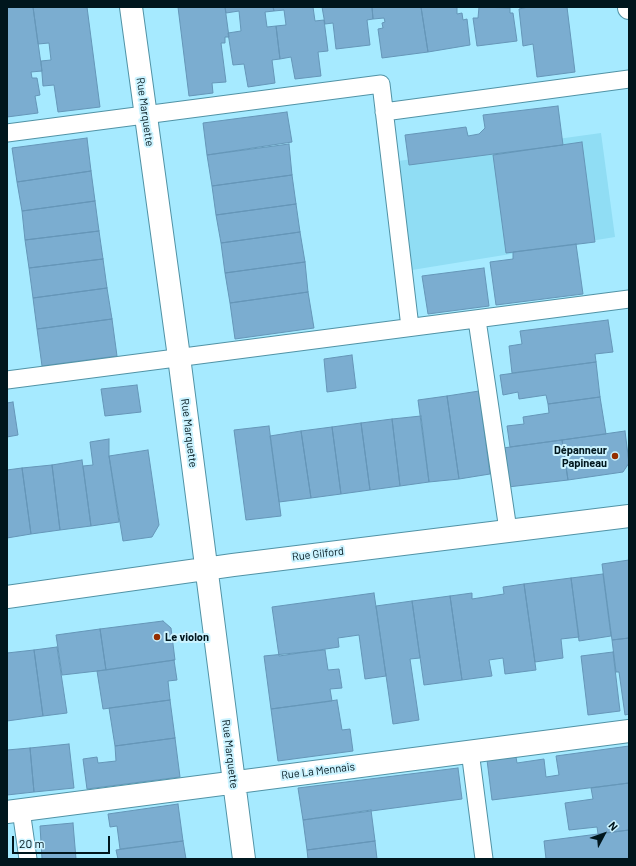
<!DOCTYPE html>
<html>
<head>
<meta charset="utf-8">
<style>
	body { margin:0 }
	#map { position:relative; width:636px; height:866px; overflow:hidden; background:#a6eaff; font-family:Barlow,sans-serif }
	canvas { display:block }
	.frame { position:absolute; inset:0; border:8px solid #00161d; pointer-events:none }
	.north { position:absolute; left:584px; top:814px; width:40px; height:40px; -webkit-text-stroke:3px #cbf3ff; paint-order:stroke; rotate:49deg; font-size:11px; font-weight:700; line-height:16px; text-align:center; color:#00161d }
	.north::after { content:''; display:block; margin:auto; width:14px; height:18px; background:#00161d; clip-path:polygon(50% 0,100% 100%,50% 72%,0 100%) }
	.scale { position:absolute; left:12px; top:836px; width:98px; height:18px; box-sizing:border-box; border:2px solid #00161d; border-top:0; padding-left:5px; font-size:12px; line-height:14px; white-space:nowrap; color:#00161d; -webkit-text-stroke:3px #cbf3ff; paint-order:stroke }
</style>
</head>
<body>
<div id="map">
<canvas width="636" height="866"></canvas>
<div class="frame"></div>
<div class="north">N</div>
<div class="scale">20 m</div>
</div>
<script>
const c = document.querySelector('canvas').getContext('2d');
c.lineJoin = 'round';
function fill(path, color) {
  c.fillStyle = color;
  c.fill(path, 'evenodd');
}
function shape(rows) {
  const path = new Path2D();
  for (const r of rows) {
    path.moveTo(r[0], r[1]);
    for (let i = 2; i < r.length; i += 2) path.lineTo(r[i], r[i + 1]);
  }
  return path;
}
function stroke(path, color, width, dash) {
  c.strokeStyle = color;
  c.lineWidth = width;
  c.lineCap = dash ? 'butt' : 'round';
  c.setLineDash(dash || []);
  c.stroke(path);
}
function write(font, color, halo, rows, align = 'center') {
  c.font = font + ' Barlow,sans-serif';
  c.lineWidth = 4;
  c.setLineDash([]);
  c.textBaseline = 'middle';
  c.strokeStyle = halo;
  c.fillStyle = color;
  for (const [text, x, y, turn = 0] of rows) {
    c.save();
    c.translate(x, y);
    c.rotate((+turn || 0) * Math.PI / 180);
    c.textAlign = isNaN(turn) ? turn : align;
    if (halo) c.strokeText(text, 0, 0);
    c.fillText(text, 0, 0);
    c.restore();
  }
}
fill(shape([
	[601,133,615,237,412,270,398,161]
]), '#90ddf4');
const building = shape([
	[7,7,33,7,42,71,31,72,32,78,37,78,40,95,35,96,38,113,7,117,7,7],
	[33,7,87,7,100,107,58,112,54,85,43,86,41,61,51,60,49,43,38,44,33,7],
	[178,7,225,7,229,37,225,37,225,43,221,43,226,82,212,83,213,93,189,96,178,7],
	[225,7,273,7,274,11,265,12,267,27,276,26,280,59,272,60,275,83,248,87,244,64,233,65,228,33,241,31,239,11,226,13,225,7],
	[273,7,313,7,315,21,324,20,328,51,318,52,321,76,295,79,291,57,280,59,276,26,286,25,284,10,274,11,273,7],
	[322,7,372,7,373,19,367,20,370,45,336,49,333,23,325,24,322,7],
	[372,7,421,7,428,52,382,58,378,29,383,28,382,23,385,22,384,18,373,19,372,7],
	[421,7,457,7,457,14,462,13,463,20,467,19,470,45,428,52,421,7],
	[479,7,510,8,510,13,513,13,517,41,477,46,473,18,478,18,479,7],
	[528,7,567,7,575,72,537,77,533,44,523,46,519,9,528,7],
	[558,106,563,145,409,165,405,135,466,127,468,136,479,134,485,128,483,115,558,106],
	[287,112,292,142,207,155,203,123,287,112],
	[87,138,91,171,17,182,12,148,87,138],
	[582,142,595,242,506,253,493,155,582,142],
	[289,144,292,175,212,186,207,155,289,144],
	[91,171,95,201,22,211,17,182,91,171],
	[292,175,296,204,216,215,212,186,292,175],
	[95,201,99,231,25,240,22,211,95,201],
	[296,204,300,232,221,243,216,215,296,204],
	[99,231,103,259,29,268,25,240,99,231],
	[300,232,305,262,225,273,221,243,300,232],
	[576,244,583,294,496,305,490,262,513,259,513,252,576,244],
	[103,259,107,288,33,298,29,268,103,259],
	[305,262,308,292,230,303,225,273,305,262],
	[484,268,489,306,428,314,422,276,484,268],
	[107,288,112,319,37,329,33,298,107,288],
	[308,292,314,328,235,339,230,303,308,292],
	[112,319,117,356,42,366,37,329,112,319],
	[608,320,613,352,595,354,596,362,512,373,509,346,522,344,520,331,608,320],
	[352,355,356,388,327,392,324,359,352,355],
	[596,362,600,397,548,404,546,395,519,399,518,392,503,395,500,375,596,362],
	[137,385,141,412,105,416,101,389,137,385],
	[479,391,490,474,459,479,447,396,479,391],
	[447,396,459,479,429,482,418,400,447,396],
	[600,397,606,434,510,447,507,426,524,424,523,417,549,413,548,404,600,397],
	[13,402,18,435,7,437,7,403,13,402],
	[421,416,429,482,400,486,392,419,421,416],
	[392,419,400,486,370,490,361,423,392,419],
	[361,423,370,490,341,494,332,427,361,423],
	[269,426,281,516,246,520,234,430,269,426],
	[332,427,341,494,311,498,301,431,332,427],
	[301,431,311,498,279,502,270,436,301,431],
	[625,431,629,463,623,472,568,480,562,440,625,431],
	[109,439,109,456,119,522,91,526,83,466,93,465,90,442,109,439],
	[562,440,568,480,508,487,503,448,562,440],
	[148,450,159,525,152,537,123,541,109,456,148,450],
	[82,460,91,526,60,530,52,465,82,460],
	[52,465,60,530,31,534,22,468,52,465],
	[22,468,31,534,7,538,7,470,22,468],
	[629,560,629,638,612,640,602,564,629,560],
	[603,574,611,636,579,641,571,578,603,574],
	[571,578,579,637,561,639,563,658,535,662,524,584,571,578],
	[524,584,536,670,505,674,503,658,489,660,492,676,462,680,450,596,472,593,472,599,504,594,503,587,524,584],
	[374,593,386,676,365,679,359,635,338,638,339,647,279,656,272,607,374,593],
	[450,596,462,680,424,685,412,601,450,596],
	[412,601,420,658,410,659,419,720,393,724,376,606,412,601],
	[163,621,171,628,175,660,106,670,100,629,163,621],
	[100,629,106,670,62,675,56,635,100,629],
	[629,638,629,714,625,715,619,672,616,672,612,640,629,638],
	[57,647,67,713,43,716,34,650,57,647],
	[34,650,43,716,7,721,7,653,34,650],
	[325,650,328,670,339,669,342,688,330,689,332,701,271,709,264,656,325,650],
	[613,652,620,711,588,715,581,656,613,652],
	[174,660,177,680,168,681,170,700,103,709,97,671,174,660],
	[170,700,175,738,115,746,109,708,170,700],
	[337,700,342,730,350,729,353,751,278,761,271,709,337,700],
	[175,738,180,777,87,789,83,759,97,757,98,763,116,761,115,746,175,738],
	[69,744,74,788,34,792,30,748,69,744],
	[629,746,629,783,492,800,487,760,516,757,517,763,544,759,546,777,559,775,556,756,629,746],
	[30,748,34,792,7,795,7,750,30,748],
	[458,768,462,799,303,820,298,788,458,768],
	[629,783,629,830,598,834,597,827,569,830,565,803,593,799,591,788,629,783],
	[178,804,183,841,120,849,117,826,110,827,108,814,178,804],
	[371,810,375,841,307,850,303,820,371,810],
	[73,823,76,859,42,859,40,826,73,823],
	[629,830,629,859,546,859,544,841,629,830],
	[183,841,186,859,118,859,116,850,183,841],
	[375,841,377,859,308,859,307,850,375,841]
]);
fill(building, '#7badd0');
stroke(building, '#6596b8', 1);
const service = shape([
	[384,112,629,79],
	[7,133,381,84,410,327],
	[477,320,508,530],
	[7,380,629,299],
	[470,751,484,859],
	[21,810,28,859]
]);
const minor = shape([
	[131,7,179,357,244,859],
	[7,597,233,565,629,516],
	[7,812,629,731]
]);
const secondary = shape([
	[629,7,629,8]
]);
stroke(service, '#5193a6', 19);
stroke(minor, '#5193a6', 24);
stroke(secondary, '#5193a6', 24);
stroke(service, '#fff', 17);
stroke(minor, '#fff', 22);
stroke(secondary, '#fff', 22);
for (const [x, y, r, color] of [
	[615,456,4,"#942e01"],
	[157,637,4,"#942e01"]
]) {
  const dot = new Path2D();
  dot.arc(x, y, r, 0, 2 * Math.PI);
  c.fillStyle = color;
  c.fill(dot);
  stroke(dot, '#cbf3ff', 1.5);
}
write('11px', '#00161d', '#cbf3ff', [
	["Rue Marquette",145,112,82],
	["Rue Marquette",189,433,83],
	["Rue Gilford",318,554,-7],
	["Rue Marquette",230,754,83],
	["Rue La Mennais",318,771,-7]
]);
write('bold 11px', '#00161d', '#cbf3ff', [
	["Dépanneur",607,450],
	["Papineau",607,463],
	["Le violon",165,637,"left"]
], 'right');
</script>
</body>
</html>
